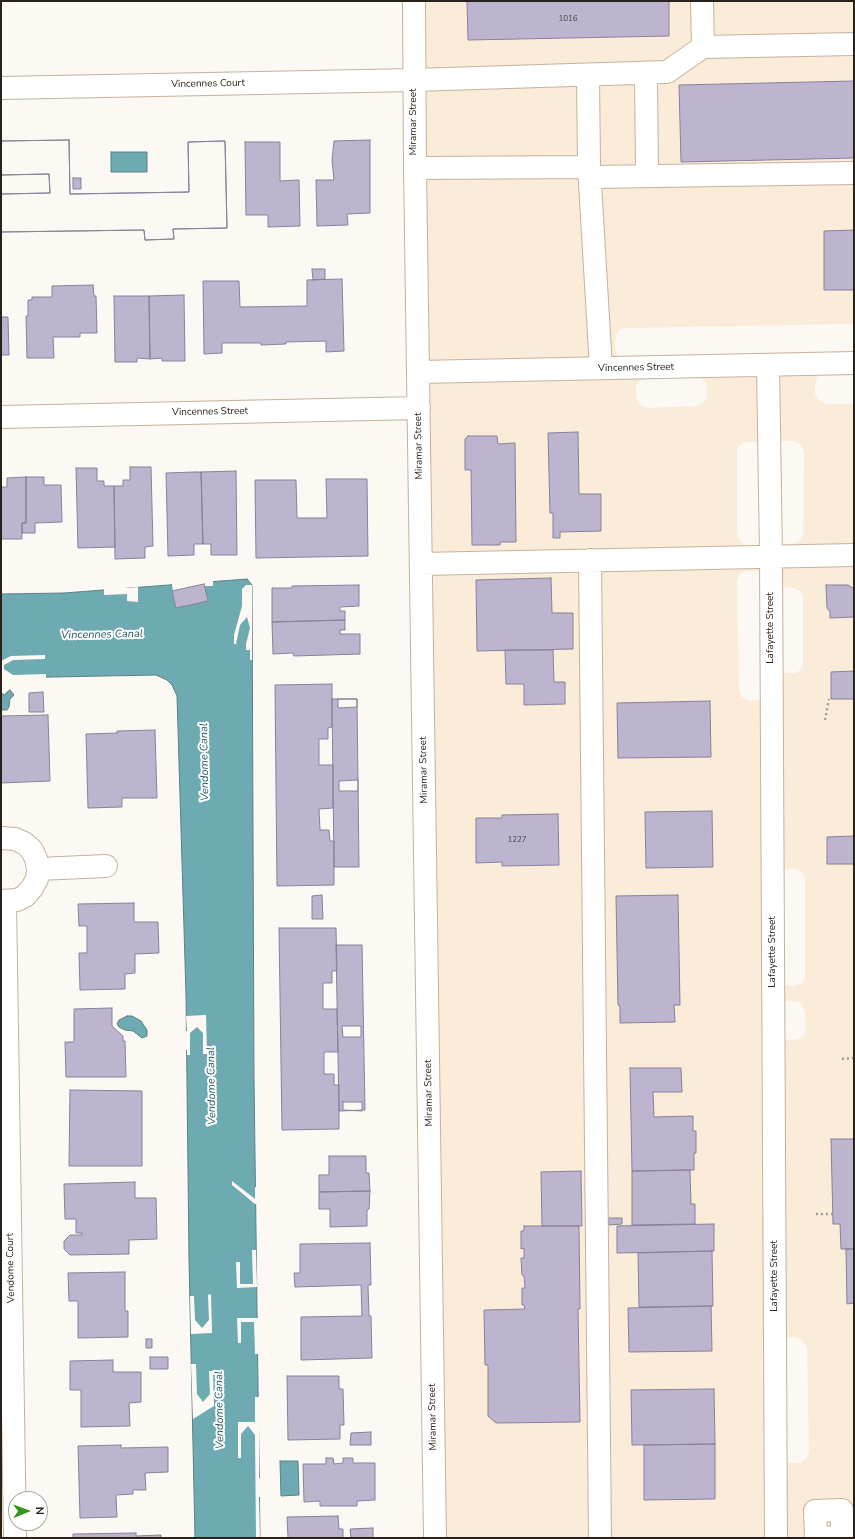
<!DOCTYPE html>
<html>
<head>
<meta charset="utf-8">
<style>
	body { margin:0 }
	#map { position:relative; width:855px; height:1539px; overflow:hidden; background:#fcf8f4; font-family:"Nunito Sans",sans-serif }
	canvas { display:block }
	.frame { position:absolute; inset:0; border:2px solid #2a221a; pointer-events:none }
	.north { position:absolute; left:8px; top:1491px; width:40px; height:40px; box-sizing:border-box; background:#fff; border:1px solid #aaa7a3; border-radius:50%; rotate:89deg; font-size:11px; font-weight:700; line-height:16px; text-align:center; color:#2a221a }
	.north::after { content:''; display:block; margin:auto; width:14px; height:18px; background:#339618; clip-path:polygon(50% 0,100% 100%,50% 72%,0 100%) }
</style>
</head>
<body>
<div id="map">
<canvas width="855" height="1539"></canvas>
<div class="frame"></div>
<div class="north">N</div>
</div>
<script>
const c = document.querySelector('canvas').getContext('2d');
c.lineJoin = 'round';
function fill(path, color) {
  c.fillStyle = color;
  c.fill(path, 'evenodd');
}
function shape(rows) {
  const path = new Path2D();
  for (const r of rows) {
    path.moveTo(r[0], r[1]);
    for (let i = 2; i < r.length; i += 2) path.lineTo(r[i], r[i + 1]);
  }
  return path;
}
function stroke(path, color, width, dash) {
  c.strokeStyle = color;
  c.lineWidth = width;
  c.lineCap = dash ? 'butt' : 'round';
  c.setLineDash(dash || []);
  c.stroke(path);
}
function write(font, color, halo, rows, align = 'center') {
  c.font = font + ' "Nunito Sans",sans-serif';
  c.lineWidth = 4;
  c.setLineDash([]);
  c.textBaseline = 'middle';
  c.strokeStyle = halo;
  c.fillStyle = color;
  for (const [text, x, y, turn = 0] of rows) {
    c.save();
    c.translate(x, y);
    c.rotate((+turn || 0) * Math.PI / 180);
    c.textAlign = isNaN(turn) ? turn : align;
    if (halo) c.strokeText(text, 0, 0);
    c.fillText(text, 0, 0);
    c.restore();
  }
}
fill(shape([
	[412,1,854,1,854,324,626,328,620,330,617,333,615,339,615,348,617,354,620,357,827,374,820,376,817,378,815,385,815,394,818,400,827,404,854,404,854,1538,442,1538],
	[694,376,701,378,706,383,707,396,704,402,698,406,648,408,641,406,637,401,636,385,643,378],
	[779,441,795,441,801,445,804,452,803,536,799,542,792,544,779,543],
	[745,442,760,442,765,543,758,545,746,545,740,541,737,534,737,449,739,446],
	[745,571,761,571,763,700,747,700,741,696,739,690,737,581,739,575],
	[783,587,795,588,801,592,803,598,803,666,799,671,795,673,779,673,776,589],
	[793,869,800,871,805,877,805,976,803,982,797,986,782,986,781,870],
	[786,1001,800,1002,805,1011,806,1028,804,1035,798,1039,787,1040,779,1038,778,1003],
	[795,1337,802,1340,807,1348,809,1452,806,1459,800,1463,785,1463,783,1338]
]), '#fbecda');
const water = shape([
	[111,152,147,152,147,172,111,172,111,152],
	[247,579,252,585,254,1078,260,1538,195,1538,189,1259,186,995,177,696,172,685,167,680,156,675,1,678,1,594,64,593,247,579],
	[10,690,14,695,10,699,9,707,7,710,1,710,1,693,5,695,7,692,10,690],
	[127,1016,132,1016,141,1021,147,1030,147,1036,142,1038,133,1031,125,1030,119,1027,117,1024,119,1020,127,1016],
	[280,1461,298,1461,299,1495,281,1496,280,1461]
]);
fill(water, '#6eaab2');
stroke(water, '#5a8184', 1);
fill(shape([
	[213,579,213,586,202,586,173,592,172,584],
	[246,585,252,585,252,660,250,660,250,650,246,650,246,644,250,628,247,617,240,625,236,644,234,644,234,635,242,606,242,589],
	[126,586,126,588,138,587,138,602,127,601,127,594,104,595,104,588],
	[45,655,45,659,13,660,4,665,4,669,13,675,46,674,46,679,1,680,1,661,11,656],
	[206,1015,207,1054,203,1054,203,1033,197,1027,190,1033,190,1055,187,1055,187,1050,185,1050,185,1031,187,1031,186,1016],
	[232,1181,255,1199,255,1187,257,1187,257,1204,255,1204,232,1185],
	[252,1250,256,1250,257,1287,237,1288,236,1262,240,1262,240,1284,253,1284],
	[211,1294,212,1333,191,1334,190,1296,194,1296,195,1320,202,1328,209,1320,208,1295],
	[237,1318,258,1318,258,1354,255,1354,254,1322,241,1322,241,1343,238,1343],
	[191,1364,196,1364,197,1394,203,1402,210,1394,209,1371,213,1371,214,1406,193,1419],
	[255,1397,259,1397,259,1478,261,1479,261,1497,259,1497,260,1538,256,1538,255,1435,248,1426,241,1434,241,1458,238,1458,238,1422,255,1422]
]), '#fcf8f4');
const building = shape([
	[467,1,669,1,669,36,468,40,467,1],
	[854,81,854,158,681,162,679,85,854,81],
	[69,140,70,194,189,192,188,142,225,141,227,228,173,229,174,239,145,240,144,230,1,232,1,194,50,193,49,174,1,175,1,141,69,140],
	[69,140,70,194,189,192,188,142,225,141,227,228,173,229,174,239,145,240,144,230,1,232,1,141,69,140],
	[370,140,370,213,347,214,348,225,317,226,316,180,334,180,332,160,334,141,370,140],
	[245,142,280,142,280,181,299,180,300,226,268,227,268,215,246,215,245,142],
	[49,174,50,193,1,194,1,175,49,174],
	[73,178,81,178,81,189,73,189,73,178],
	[854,230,854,290,824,290,824,231,854,230],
	[312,269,325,269,325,279,313,280,312,269],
	[342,279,344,351,326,352,326,341,286,342,286,344,261,345,261,343,222,343,222,353,204,354,203,281,239,281,240,307,307,306,307,280,342,279],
	[93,285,94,296,96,296,97,333,80,333,80,337,53,337,54,358,27,358,26,316,28,316,28,300,32,300,32,297,52,297,52,286,93,285],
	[184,295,185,361,162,361,162,358,150,359,149,296,184,295],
	[114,296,149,296,150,359,137,358,137,362,115,362,114,296],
	[1,317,8,317,9,355,1,355,1,317],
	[578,432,579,494,601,494,601,531,560,532,560,538,553,538,553,513,550,513,548,433,578,432],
	[468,436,497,436,498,444,515,443,516,542,500,542,500,545,472,545,471,470,465,470,465,439,468,436],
	[130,467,151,467,153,546,145,547,145,558,115,559,114,486,123,486,123,480,130,480,130,467],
	[76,468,97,468,97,481,104,481,104,486,114,486,115,547,78,548,76,468],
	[236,471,237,555,211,555,211,544,203,544,201,472,236,471],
	[195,472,201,472,203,544,194,544,194,555,168,556,166,473,195,472],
	[26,477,26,523,22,523,22,539,1,539,1,487,7,487,7,478,26,477],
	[26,477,44,477,44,485,61,485,62,522,35,523,35,533,22,533,22,523,26,523,26,477],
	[326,479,367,479,368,556,256,558,255,480,296,480,297,518,327,518,326,479],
	[551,578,552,613,573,613,573,649,477,651,476,580,551,578],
	[204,584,208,601,176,608,172,591,204,584],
	[359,585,359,606,340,607,340,611,345,611,345,620,272,622,272,588,292,588,292,586,359,585],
	[826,585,848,585,854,589,854,617,830,618,830,612,827,608,826,585],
	[345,620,345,630,340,630,340,634,360,634,360,654,294,656,293,653,273,654,272,622,345,620],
	[505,650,553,650,554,682,565,682,565,704,524,705,524,684,506,684,505,650],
	[854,671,854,699,831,699,831,672,854,671],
	[332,684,332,727,328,728,328,739,319,739,319,765,333,765,333,808,319,809,320,830,329,830,330,841,334,841,334,885,277,886,275,685,332,684],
	[43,692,44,712,29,712,29,693,43,692],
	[332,699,357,699,359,867,334,867,332,699],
	[338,699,357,699,357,707,338,708,338,699],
	[710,701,711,757,618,758,617,703,710,701],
	[48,715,50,781,1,783,1,716,48,715],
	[155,730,157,798,122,798,122,807,88,808,86,734,117,733,117,731,155,730],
	[358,780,358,791,339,791,339,781,358,780],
	[712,811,713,867,646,868,645,812,712,811],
	[558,814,559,865,502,866,502,862,476,863,476,818,502,818,502,815,558,814],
	[854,836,854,864,827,864,827,837,854,836],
	[322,895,323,919,312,919,312,896,322,895],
	[678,895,680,1005,674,1005,675,1022,620,1023,620,1006,618,1005,616,896,678,895],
	[134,903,134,922,158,922,159,953,135,954,135,973,125,974,125,989,80,990,79,953,87,953,87,926,79,926,78,904,134,903],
	[279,928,336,928,337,971,332,971,332,983,323,983,323,1009,337,1009,338,1052,324,1052,324,1074,334,1074,334,1085,339,1085,339,1129,282,1130,279,928],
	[336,945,362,945,365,1110,339,1111,336,945],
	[112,1008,112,1026,123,1036,123,1041,125,1041,126,1077,66,1077,65,1042,74,1042,74,1009,112,1008],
	[342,1026,361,1026,361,1037,343,1037,342,1026],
	[630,1068,681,1068,682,1092,653,1092,654,1117,693,1116,693,1131,696,1131,696,1153,694,1153,694,1170,632,1171,630,1068],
	[70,1090,142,1091,142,1166,69,1166,70,1090],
	[343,1102,362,1102,362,1111,343,1110,343,1102],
	[831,1139,854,1139,854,1249,841,1249,840,1224,833,1224,831,1139],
	[329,1156,366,1156,366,1173,369,1173,370,1191,319,1192,319,1175,329,1175,329,1156],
	[690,1170,691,1204,695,1204,695,1224,632,1225,632,1171,690,1170],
	[581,1171,582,1226,542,1226,541,1172,581,1171],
	[135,1182,135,1198,156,1198,157,1239,129,1240,129,1254,70,1255,64,1249,64,1241,70,1235,82,1235,82,1233,76,1233,76,1219,65,1219,64,1184,135,1182],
	[370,1191,369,1209,367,1210,367,1226,330,1227,330,1209,319,1209,319,1192,370,1191],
	[608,1218,622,1218,622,1224,609,1225,608,1218],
	[714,1224,714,1251,617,1253,617,1226,714,1224],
	[524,1226,579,1226,580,1309,578,1309,580,1422,496,1423,488,1416,488,1365,485,1365,484,1310,525,1309,524,1305,522,1305,522,1288,525,1288,524,1276,522,1275,521,1258,524,1258,524,1248,521,1249,521,1231,524,1231,524,1226],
	[370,1243,371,1285,368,1285,369,1316,371,1316,372,1358,301,1360,301,1317,362,1316,361,1285,295,1287,294,1273,300,1273,300,1244,370,1243],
	[846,1249,854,1249,854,1303,847,1304,846,1249],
	[712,1251,713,1306,639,1307,638,1253,712,1251],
	[125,1272,125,1311,128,1311,128,1337,78,1338,78,1301,69,1301,68,1273,125,1272],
	[711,1306,712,1351,629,1352,628,1308,711,1306],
	[146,1339,152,1339,152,1348,146,1348,146,1339],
	[150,1357,168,1357,168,1369,150,1369,150,1357],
	[113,1360,113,1372,141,1372,141,1402,129,1403,130,1426,81,1427,81,1390,70,1390,70,1361,113,1360],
	[287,1376,339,1376,339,1389,343,1389,344,1425,340,1425,340,1439,288,1440,287,1376],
	[714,1389,715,1444,632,1445,631,1390,714,1389],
	[371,1432,371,1445,350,1445,351,1433,371,1432],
	[715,1444,715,1499,644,1500,644,1445,715,1444],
	[121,1445,121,1448,168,1447,168,1472,145,1473,146,1490,133,1490,133,1494,116,1495,117,1517,80,1518,78,1446,121,1445],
	[326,1458,333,1458,334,1464,343,1463,343,1458,353,1458,353,1463,375,1463,375,1500,357,1501,357,1506,320,1506,320,1501,304,1502,303,1464,326,1464,326,1458],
	[338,1516,339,1529,343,1529,343,1538,288,1538,287,1517,338,1516],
	[373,1528,373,1538,351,1538,350,1529,373,1528],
	[136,1533,136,1536,161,1535,161,1538,73,1538,73,1534,136,1533]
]);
fill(building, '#bdb5d0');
stroke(building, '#88819a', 1);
const minor = shape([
	[414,1,415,168,435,1538],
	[702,1,703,47],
	[646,73,647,176],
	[588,75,589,167,601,368],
	[1,88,414,80,667,72,703,47,854,44],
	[415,168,589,167],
	[591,177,854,173],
	[768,365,771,556,776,1538],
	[418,372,854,363],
	[1,417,419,408],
	[590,560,600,1538],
	[421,564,854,555],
	[1,838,15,839,24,843,32,850,36,859,38,869,37,879,32,888,25,896,17,900,1,901],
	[38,869,106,866],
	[5,902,15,1538],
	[842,1510,842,1537,816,1538,815,1511,842,1510]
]);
stroke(minor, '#c5b29c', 24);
stroke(shape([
	[825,720,829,699],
	[842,1059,854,1058],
	[816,1214,833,1214]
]), '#a29c96', 2.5, [2, 3]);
stroke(minor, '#fff', 22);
write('8px', '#4f4748', null, [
	["1016",568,19],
	["1227",517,840]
]);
write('10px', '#2a221a', '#fff', [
	["Vincennes Court",208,84,-1],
	["Miramar Street",414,122,-90],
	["Vincennes Street",636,368,-1],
	["Vincennes Street",210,412,-1],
	["Miramar Street",419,446,-91],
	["Lafayette Street",771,628,-90],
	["Miramar Street",424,770,-91],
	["Lafayette Street",773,952,-90],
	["Miramar Street",429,1093,-91],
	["Vendome Court",11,1268,-91],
	["Lafayette Street",775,1276,-90],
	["Miramar Street",433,1417,-91]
]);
write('italic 11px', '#24585f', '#fff', [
	["Vincennes Canal",102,635,-1],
	["Vendome Canal",205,762,-91],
	["Vendome Canal",212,1086,-91],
	["Vendome Canal",220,1410,-91]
]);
</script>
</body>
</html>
